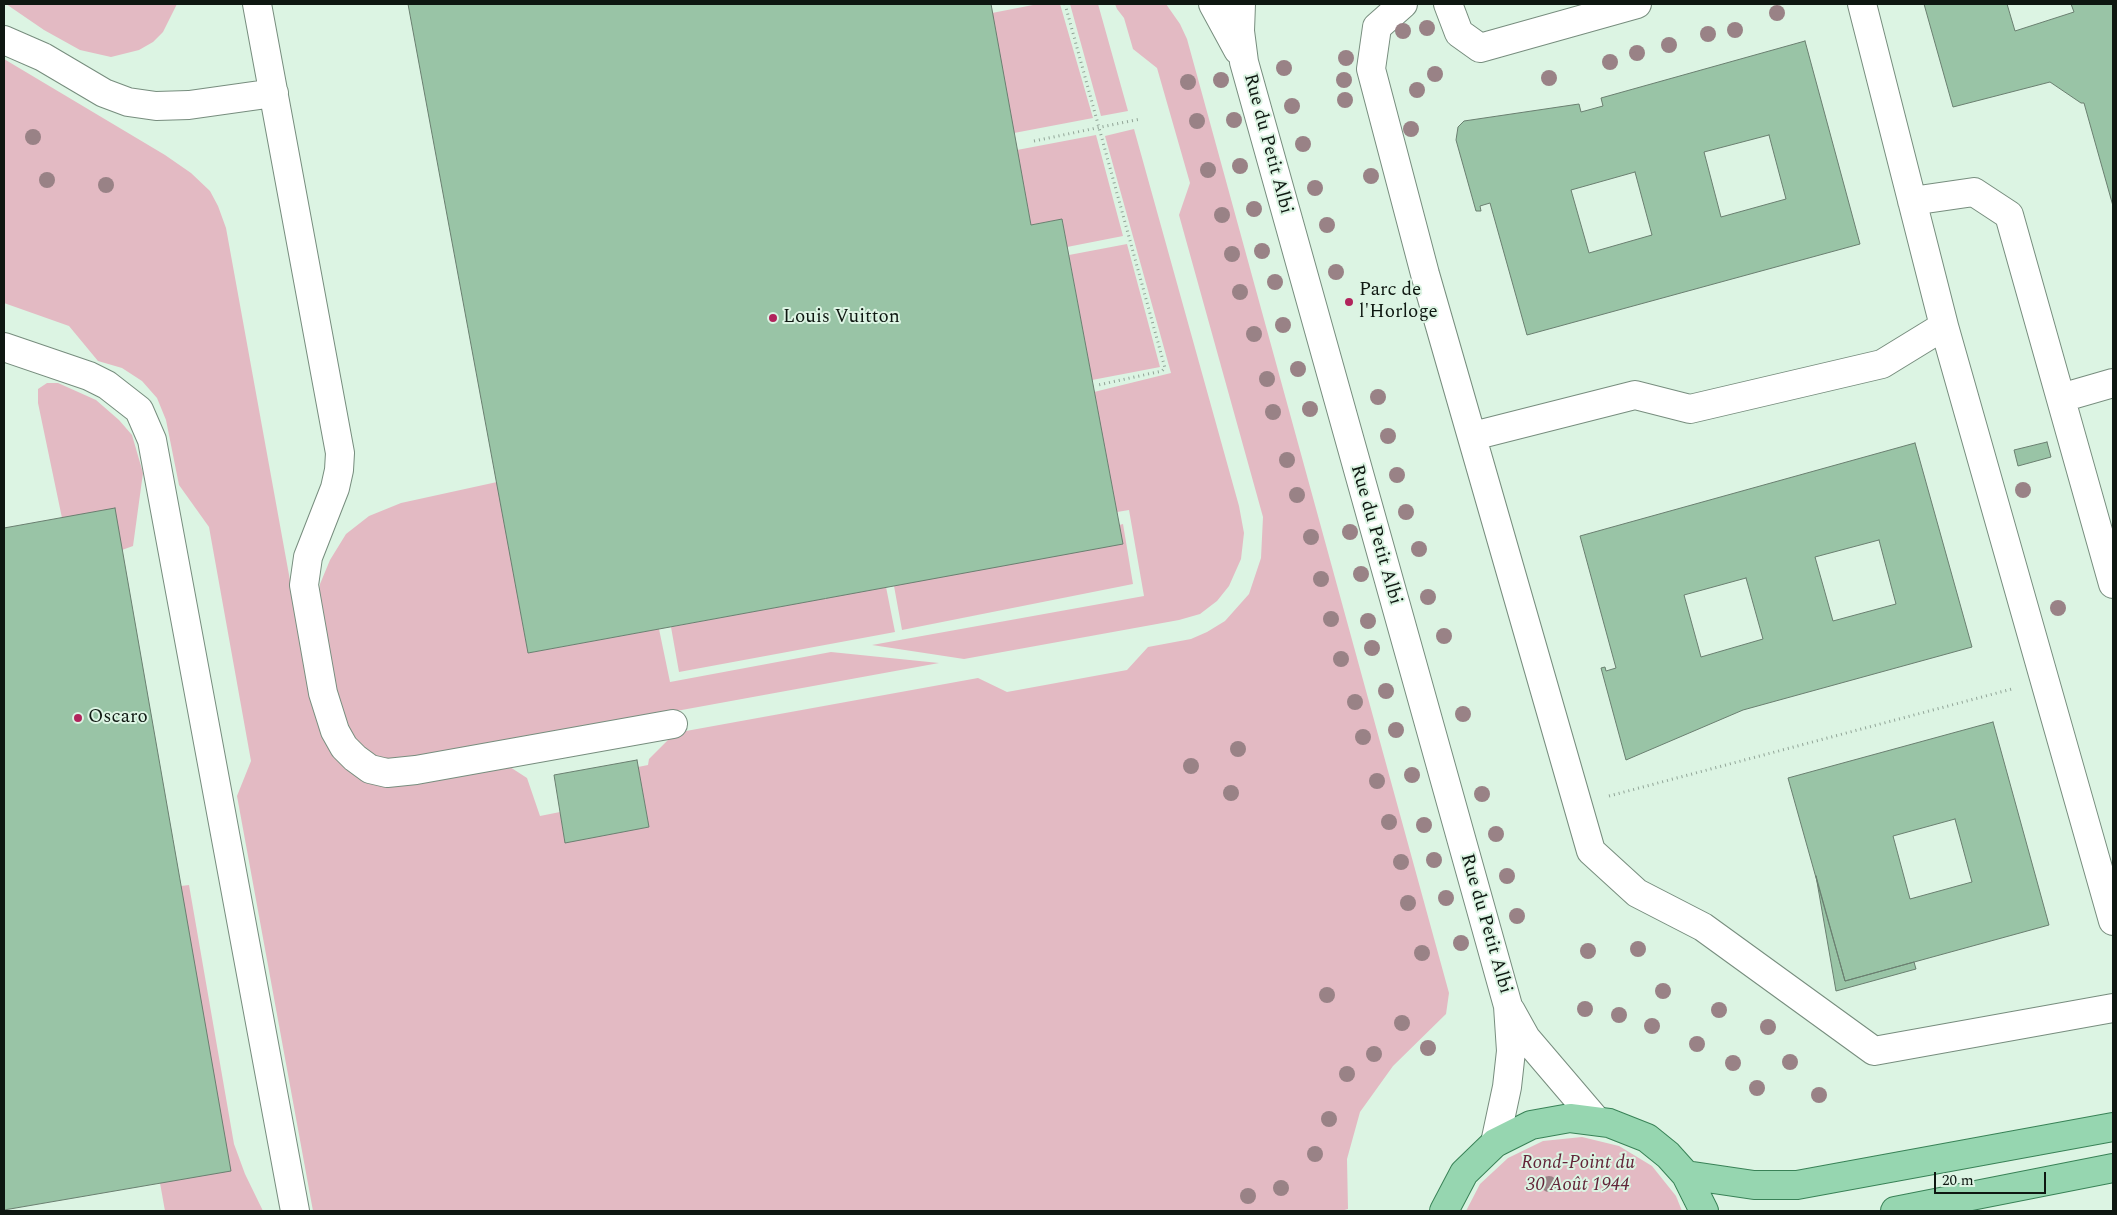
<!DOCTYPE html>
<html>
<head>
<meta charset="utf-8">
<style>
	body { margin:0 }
	#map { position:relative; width:2117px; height:1215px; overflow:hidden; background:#dcf4e3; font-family:Spectral,serif }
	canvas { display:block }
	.frame { position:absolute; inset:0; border:5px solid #0e1711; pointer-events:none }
	.scale { position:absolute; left:1934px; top:1172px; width:112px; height:22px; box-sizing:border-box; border:2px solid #0e1711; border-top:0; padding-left:6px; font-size:15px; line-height:18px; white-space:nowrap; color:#0e1711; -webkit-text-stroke:4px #dcf4e3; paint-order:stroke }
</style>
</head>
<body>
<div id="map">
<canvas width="2117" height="1215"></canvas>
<div class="frame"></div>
<div class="scale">20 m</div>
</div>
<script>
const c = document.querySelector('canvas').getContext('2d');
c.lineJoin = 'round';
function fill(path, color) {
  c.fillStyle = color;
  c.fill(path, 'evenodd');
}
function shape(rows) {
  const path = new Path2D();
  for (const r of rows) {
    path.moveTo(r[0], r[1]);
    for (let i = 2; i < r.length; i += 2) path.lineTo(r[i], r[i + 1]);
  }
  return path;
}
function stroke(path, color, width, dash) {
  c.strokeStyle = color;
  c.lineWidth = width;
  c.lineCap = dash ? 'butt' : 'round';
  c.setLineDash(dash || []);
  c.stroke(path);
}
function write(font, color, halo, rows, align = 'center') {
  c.font = font + ' Spectral,serif';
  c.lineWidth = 4;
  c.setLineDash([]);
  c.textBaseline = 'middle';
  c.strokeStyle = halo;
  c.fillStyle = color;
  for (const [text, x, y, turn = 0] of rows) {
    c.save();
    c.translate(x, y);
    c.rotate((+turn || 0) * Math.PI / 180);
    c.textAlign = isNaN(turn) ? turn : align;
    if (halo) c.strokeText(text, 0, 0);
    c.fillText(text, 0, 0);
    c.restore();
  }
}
fill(shape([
	[6,4,177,4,163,32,153,42,139,50,111,57,80,50,44,30],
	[1038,4,1060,4,1093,118,1014,133,992,13],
	[1070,4,1098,4,1128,111,1101,116],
	[1115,4,1166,4,1180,24,1187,39,1449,993,1446,1014,1393,1066,1360,1112,1347,1159,1348,1209,1341,1211,313,1211,237,796,251,761,209,527,179,485,166,420,157,398,142,381,122,368,98,361,69,326,4,303,4,59,165,155,191,173,210,191,218,206,226,228,309,685,339,757,510,767,527,778,540,816,560,812,565,842,649,827,638,767,648,765,649,759,675,733,978,678,1007,692,1127,670,1148,647,1191,639,1207,632,1225,621,1249,594,1261,558,1263,517,1179,215,1190,183,1157,68,1133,49,1124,18,1117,9],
	[1134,129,1239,506,1244,533,1241,559,1229,586,1217,601,1200,614,1179,620,964,659,872,645,1144,596,1129,510,1117,512,1094,392,1171,373,1105,136],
	[1096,135,1123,236,1067,247,1062,219,1031,225,1017,150],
	[1127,244,1160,367,1092,380,1069,255],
	[47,383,58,383,96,400,119,420,132,435,143,473,133,546,122,550,62,518,38,403,38,389],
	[497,482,528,653,659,629,670,682,831,652,939,663,419,758,397,761,377,758,361,749,342,723,317,607,320,584,330,560,346,534,369,516,401,503],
	[1123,524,1133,584,902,630,894,586],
	[886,587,895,632,679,672,671,627],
	[189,885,234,1144,245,1174,263,1211,165,1211,160,1183,181,886],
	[1582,1137,1619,1146,1652,1166,1676,1196,1682,1211,1466,1211,1480,1184,1508,1158,1543,1141]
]), '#e3bac3');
const building = shape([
	[408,4,991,4,1031,225,1062,219,1123,544,528,653,408,4],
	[1924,4,2007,4,2015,31,2074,12,2071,4,2113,4,2113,206,2084,103,2081,103,2050,82,1953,107,1924,4],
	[1805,41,1860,244,1527,335,1490,203,1480,206,1481,211,1476,211,1456,140,1458,127,1464,121,1579,104,1581,112,1603,106,1601,98,1805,41],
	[1769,135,1786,199,1721,217,1704,152,1769,135],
	[1635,172,1652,235,1589,253,1571,190,1635,172],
	[2047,442,2051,457,2018,466,2014,450,2047,442],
	[1915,443,1972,647,1743,710,1626,760,1601,668,1605,667,1606,671,1616,668,1580,536,1915,443],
	[1879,540,1896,604,1833,621,1815,557,1879,540],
	[1746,578,1763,639,1701,657,1684,595,1746,578],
	[115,508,231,1171,4,1210,4,528,115,508],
	[1993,722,2049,925,1845,981,1788,778,1993,722],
	[1955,819,1972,882,1910,899,1893,836,1955,819],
	[637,760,649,827,565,843,554,775,637,760],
	[1816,876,1845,981,1914,962,1916,969,1836,991,1816,876]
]);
fill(building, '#99c4a6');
stroke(building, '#6a7f70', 1);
const minor = shape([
	[257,4,340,453,339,470,335,488,308,557,304,585,323,693,335,731,344,747,355,758,370,769,387,773,416,770,673,724],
	[1213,4,1238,50],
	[1241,4,1240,31,1244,62,1508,1006,1511,1051,1507,1087,1495,1143],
	[1403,4,1377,27,1371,69,1425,274,1591,851,1637,893,1703,927,1874,1051,2113,1008],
	[1448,4,1459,33,1480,48,1637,4],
	[4,40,43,57,104,93,128,102,156,106,189,105,274,93],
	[1912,201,1974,192,2009,215,2113,584],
	[1944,326,2113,921],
	[4,347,89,376,107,385,139,410,152,440,295,1211],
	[2061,398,2113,383],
	[1473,436,1635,395,1690,409,1882,364,1944,326,1862,4],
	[1511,1011,1526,1038,1596,1120]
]);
const major = shape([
	[1686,1175,1754,1185,1797,1185,2113,1127],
	[1444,1211,1464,1173,1495,1143,1531,1125,1570,1118,1609,1123,1647,1138,1668,1155,1686,1175,1704,1211],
	[1895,1211,2113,1168]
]);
stroke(minor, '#778d7e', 30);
stroke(major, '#398257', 30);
stroke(shape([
	[1065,4,1165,368,1162,371,1098,385],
	[1034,141,1140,119],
	[1609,796,2012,689]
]), '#91a497', 3, [1, 4]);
stroke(minor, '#fff', 28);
stroke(major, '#96d6b0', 28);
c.fillStyle = '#998286';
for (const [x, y] of [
	[1777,13],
	[1427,28],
	[1735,30],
	[1403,31],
	[1708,34],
	[1669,45],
	[1637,53],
	[1346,58],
	[1610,62],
	[1284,68],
	[1435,74],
	[1549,78],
	[1221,80],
	[1344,80],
	[1188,82],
	[1417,90],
	[1345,100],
	[1292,106],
	[1234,120],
	[1197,121],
	[1411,129],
	[33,137],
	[1303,144],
	[1240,166],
	[1208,170],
	[1371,176],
	[47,180],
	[106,185],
	[1315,188],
	[1254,209],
	[1222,215],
	[1327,225],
	[1262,251],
	[1232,254],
	[1336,272],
	[1275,282],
	[1240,292],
	[1283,325],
	[1254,334],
	[1298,369],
	[1267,379],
	[1378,397],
	[1310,409],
	[1273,412],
	[1388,436],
	[1287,460],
	[1397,475],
	[2023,490],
	[1297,495],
	[1406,512],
	[1350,532],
	[1311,537],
	[1419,549],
	[1361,574],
	[1321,579],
	[1428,597],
	[2058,608],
	[1331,619],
	[1368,621],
	[1444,636],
	[1372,648],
	[1341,659],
	[1386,691],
	[1355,702],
	[1463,714],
	[1396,730],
	[1363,737],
	[1238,749],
	[1191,766],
	[1412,775],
	[1377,781],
	[1231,793],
	[1482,794],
	[1389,822],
	[1424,825],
	[1496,834],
	[1434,860],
	[1401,862],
	[1507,876],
	[1446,898],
	[1408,903],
	[1517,916],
	[1461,943],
	[1638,949],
	[1588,951],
	[1422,953],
	[1663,991],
	[1327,995],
	[1585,1009],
	[1719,1010],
	[1619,1015],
	[1402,1023],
	[1652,1026],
	[1768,1027],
	[1697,1044],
	[1428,1048],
	[1374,1054],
	[1790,1062],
	[1733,1063],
	[1347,1074],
	[1757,1088],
	[1819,1095],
	[1329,1119],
	[1315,1154],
	[1549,1184],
	[1281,1188],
	[1248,1196]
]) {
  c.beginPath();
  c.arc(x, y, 8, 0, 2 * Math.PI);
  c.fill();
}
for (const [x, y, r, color] of [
	[1349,302,5,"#b1245c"],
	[773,318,5,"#b1245c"],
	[78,718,5,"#b1245c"]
]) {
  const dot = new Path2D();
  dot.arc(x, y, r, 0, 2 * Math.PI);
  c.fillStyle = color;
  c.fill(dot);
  stroke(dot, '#dcf4e3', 2);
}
write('19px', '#0e1711', '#dcf4e3', [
	["Rue du Petit Albi",1267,144,75],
	["Rue du Petit Albi",1375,535,74],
	["Rue du Petit Albi",1485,924,74]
]);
write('19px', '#0e1711', '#dcf4e3', [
	["Parc de",1359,291],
	["l'Horloge",1359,313],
	["Louis Vuitton",783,318],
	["Oscaro",88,718]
], 'left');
write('italic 19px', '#632539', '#dcf4e3', [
	["Rond-Point du",1578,1164],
	["30 Août 1944",1578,1186]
]);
</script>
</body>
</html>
